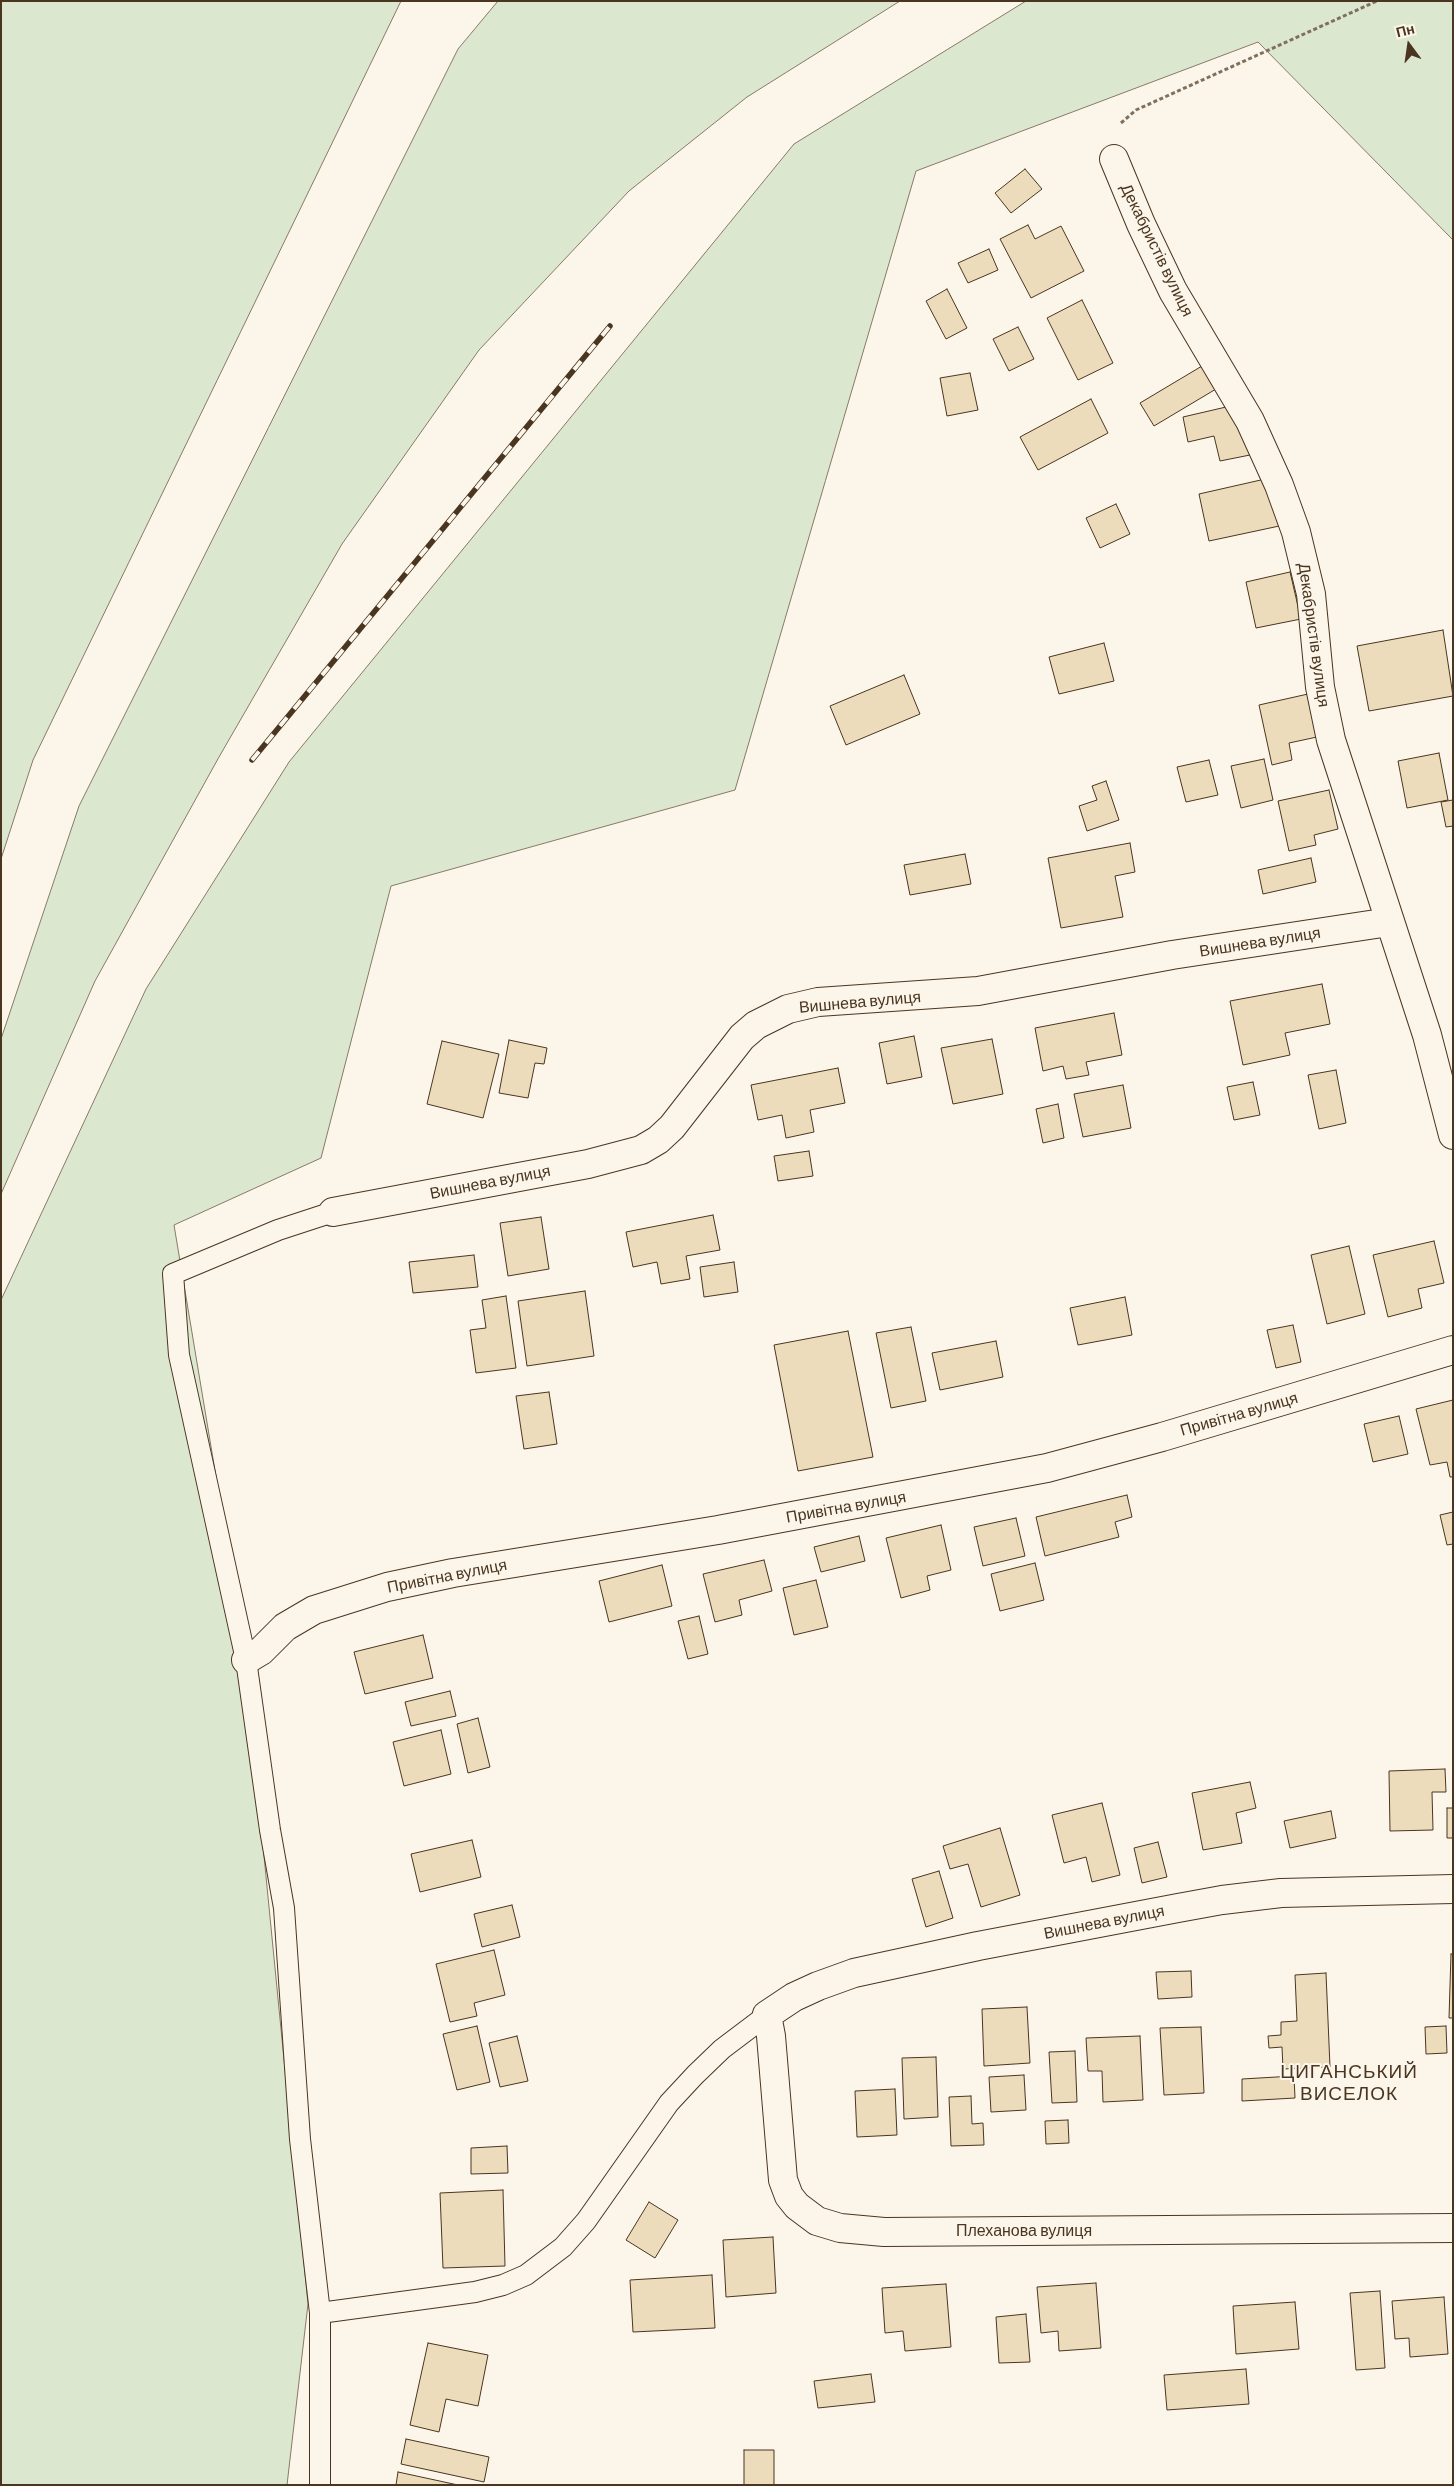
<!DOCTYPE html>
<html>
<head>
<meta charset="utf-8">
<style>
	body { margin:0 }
	#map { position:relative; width:1454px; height:2486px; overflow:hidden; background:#fbf6e9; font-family:Barlow,sans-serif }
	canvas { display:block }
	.frame { position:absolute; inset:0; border:2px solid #4a3520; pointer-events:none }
	.north { position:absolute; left:1384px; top:20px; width:50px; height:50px; -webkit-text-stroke:4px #fbf6e9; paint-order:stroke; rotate:346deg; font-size:14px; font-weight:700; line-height:20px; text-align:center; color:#4a3520 }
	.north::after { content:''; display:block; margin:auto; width:18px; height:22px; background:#4a3520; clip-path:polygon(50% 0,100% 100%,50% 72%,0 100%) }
</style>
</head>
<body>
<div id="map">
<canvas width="1454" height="2486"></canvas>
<div class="frame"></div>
<div class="north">Пн</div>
</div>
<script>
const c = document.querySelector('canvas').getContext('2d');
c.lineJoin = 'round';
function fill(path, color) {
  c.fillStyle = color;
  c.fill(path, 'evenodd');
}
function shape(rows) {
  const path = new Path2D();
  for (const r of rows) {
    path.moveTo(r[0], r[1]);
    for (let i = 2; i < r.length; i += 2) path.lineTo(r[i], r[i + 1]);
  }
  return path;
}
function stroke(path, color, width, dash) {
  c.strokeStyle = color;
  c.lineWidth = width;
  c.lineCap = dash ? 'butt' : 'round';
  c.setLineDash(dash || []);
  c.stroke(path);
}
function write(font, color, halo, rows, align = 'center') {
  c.font = font + ' Barlow,sans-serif';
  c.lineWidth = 4;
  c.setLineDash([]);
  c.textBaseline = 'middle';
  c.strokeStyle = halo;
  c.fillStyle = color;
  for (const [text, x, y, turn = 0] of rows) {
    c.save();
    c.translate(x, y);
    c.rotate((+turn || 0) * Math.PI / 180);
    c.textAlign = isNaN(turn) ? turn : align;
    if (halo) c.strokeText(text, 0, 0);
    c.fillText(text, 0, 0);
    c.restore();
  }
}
const green = shape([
	[1,1,401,1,33,760,1,859,1,1],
	[498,1,900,1,747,97,629,191,479,350,342,544,219,757,95,981,1,1194,1,1039,79,806,458,49,498,1],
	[1026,1,1453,1,1453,240,1258,42,916,171,735,790,391,886,321,1158,174,1225,242,1632,308,2304,287,2485,1,2485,1,1300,146,989,289,762,794,144,1026,1]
]);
fill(green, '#dce7d0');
stroke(green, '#887966', 1);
const building = shape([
	[1025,169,1042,189,1011,213,995,193,1025,169],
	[1028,225,1035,239,1061,226,1084,271,1031,298,1000,239,1028,225],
	[989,249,998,270,968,283,958,263,989,249],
	[947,289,967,328,946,339,926,301,947,289],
	[1082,300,1113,363,1078,380,1047,318,1082,300],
	[1018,327,1034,359,1009,371,993,339,1018,327],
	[1202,366,1216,389,1154,426,1140,403,1202,366],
	[970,373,978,410,947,416,940,378,970,373],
	[1091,399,1108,433,1038,470,1020,437,1091,399],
	[1239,404,1250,455,1220,461,1214,436,1188,442,1183,417,1239,404],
	[1274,477,1284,525,1209,541,1199,494,1274,477],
	[1116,504,1130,534,1100,548,1086,518,1116,504],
	[1290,572,1301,619,1256,628,1246,582,1290,572],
	[1443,630,1453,696,1369,711,1357,646,1443,630],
	[1104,643,1114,681,1059,694,1049,657,1104,643],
	[904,675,920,714,846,745,830,706,904,675],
	[1308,694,1317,737,1289,743,1292,760,1272,765,1259,705,1308,694],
	[1439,753,1448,800,1407,808,1398,761,1439,753],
	[1264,759,1273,800,1241,808,1231,766,1264,759],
	[1209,760,1218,795,1186,802,1177,767,1209,760],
	[1106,781,1119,820,1087,831,1079,806,1097,800,1092,786,1106,781],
	[1329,790,1338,829,1314,835,1316,845,1289,851,1278,801,1329,790],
	[1453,800,1453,826,1446,827,1441,802,1453,800],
	[1130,843,1135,872,1115,876,1123,917,1061,928,1048,858,1130,843],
	[965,854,971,884,910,895,904,865,965,854],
	[1311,858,1316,882,1263,894,1258,870,1311,858],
	[1322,984,1330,1024,1285,1033,1290,1055,1243,1065,1230,1001,1322,984],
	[1114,1013,1122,1055,1086,1062,1089,1075,1066,1079,1063,1066,1043,1071,1035,1028,1114,1013],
	[914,1036,922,1077,887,1084,879,1043,914,1036],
	[992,1039,1003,1094,953,1104,941,1048,992,1039],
	[509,1040,547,1048,544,1064,535,1063,528,1098,499,1093,509,1040],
	[442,1041,499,1054,483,1118,427,1104,442,1041],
	[838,1068,845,1103,810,1110,814,1132,786,1138,782,1115,758,1120,751,1085,838,1068],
	[1336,1070,1346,1123,1319,1129,1308,1075,1336,1070],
	[1253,1082,1260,1115,1234,1120,1227,1087,1253,1082],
	[1123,1085,1131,1128,1083,1137,1074,1094,1123,1085],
	[1058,1104,1064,1138,1043,1143,1036,1109,1058,1104],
	[809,1151,813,1176,778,1181,774,1156,809,1151],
	[713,1215,720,1250,686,1256,690,1279,661,1284,657,1262,633,1267,626,1232,713,1215],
	[541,1217,549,1269,508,1276,500,1223,541,1217],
	[1434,1241,1444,1283,1418,1289,1422,1308,1388,1317,1373,1255,1434,1241],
	[1349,1246,1365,1314,1327,1324,1311,1255,1349,1246],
	[474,1255,478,1287,413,1293,409,1262,474,1255],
	[734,1262,738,1292,704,1297,700,1267,734,1262],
	[585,1291,594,1356,527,1366,518,1301,585,1291],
	[506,1296,516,1368,476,1373,470,1330,486,1328,482,1300,506,1296],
	[1125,1297,1132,1335,1078,1345,1070,1308,1125,1297],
	[1293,1325,1301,1362,1276,1368,1267,1330,1293,1325],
	[911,1327,926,1401,891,1408,876,1333,911,1327],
	[848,1331,873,1457,798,1471,774,1345,848,1331],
	[996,1341,1003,1377,940,1390,932,1353,996,1341],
	[549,1392,557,1444,524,1449,516,1396,549,1392],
	[1453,1400,1453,1477,1450,1477,1447,1462,1430,1465,1416,1409,1453,1400],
	[1399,1416,1408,1454,1373,1462,1364,1424,1399,1416],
	[1127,1495,1132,1517,1115,1522,1119,1537,1045,1556,1036,1517,1127,1495],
	[1453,1512,1453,1544,1447,1545,1440,1515,1453,1512],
	[1016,1518,1025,1556,983,1566,974,1527,1016,1518],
	[941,1525,951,1570,927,1576,930,1590,901,1598,886,1538,941,1525],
	[859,1536,865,1561,821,1572,814,1547,859,1536],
	[764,1560,772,1591,739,1600,742,1615,715,1622,703,1574,764,1560],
	[1035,1563,1044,1600,1000,1611,991,1574,1035,1563],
	[662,1565,672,1606,609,1622,599,1581,662,1565],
	[816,1580,828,1627,794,1635,783,1588,816,1580],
	[699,1616,708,1654,688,1659,678,1621,699,1616],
	[423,1635,433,1678,365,1694,354,1652,423,1635],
	[450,1691,456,1716,411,1726,405,1702,450,1691],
	[478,1718,490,1767,468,1773,457,1724,478,1718],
	[441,1730,451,1774,404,1786,393,1742,441,1730],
	[1445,1769,1446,1792,1432,1792,1433,1830,1390,1831,1389,1771,1445,1769],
	[1250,1782,1256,1808,1236,1813,1242,1843,1203,1850,1192,1793,1250,1782],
	[1102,1803,1120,1875,1092,1882,1086,1857,1064,1863,1052,1815,1102,1803],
	[1447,1808,1453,1808,1453,1838,1447,1838,1447,1808],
	[1331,1811,1336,1838,1290,1848,1284,1821,1331,1811],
	[1000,1828,1020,1895,981,1907,968,1864,950,1869,943,1846,1000,1828],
	[472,1840,481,1877,420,1892,411,1854,472,1840],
	[1158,1842,1167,1877,1142,1883,1134,1848,1158,1842],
	[939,1871,953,1918,926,1927,912,1879,939,1871],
	[512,1905,520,1937,482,1947,474,1914,512,1905],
	[494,1950,505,1995,474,2003,477,2016,450,2022,436,1964,494,1950],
	[1451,1954,1453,1954,1453,2018,1449,2018,1451,1954],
	[1191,1971,1192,1997,1158,1999,1156,1972,1191,1971],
	[1326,1973,1330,2067,1283,2069,1282,2047,1269,2048,1268,2036,1281,2035,1281,2022,1297,2021,1295,1975,1326,1973],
	[1027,2007,1030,2063,984,2066,982,2009,1027,2007],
	[477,2026,490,2082,457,2090,443,2034,477,2026],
	[1446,2026,1447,2053,1426,2054,1425,2027,1446,2026],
	[1201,2027,1204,2093,1164,2095,1160,2028,1201,2027],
	[517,2036,528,2081,500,2087,489,2043,517,2036],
	[1140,2036,1143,2100,1103,2102,1102,2071,1088,2071,1086,2038,1140,2036],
	[1075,2051,1077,2102,1052,2103,1049,2052,1075,2051],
	[936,2057,938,2117,904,2119,902,2058,936,2057],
	[1024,2075,1026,2110,991,2112,989,2077,1024,2075],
	[1294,2076,1295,2098,1242,2101,1242,2079,1294,2076],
	[895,2089,897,2135,857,2137,855,2091,895,2089],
	[971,2096,972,2124,983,2123,984,2145,951,2146,949,2097,971,2096],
	[1068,2120,1069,2143,1046,2144,1045,2121,1068,2120],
	[507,2146,508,2173,471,2174,471,2148,507,2146],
	[503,2190,505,2266,443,2268,440,2193,503,2190],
	[649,2202,678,2220,655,2258,626,2240,649,2202],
	[773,2237,776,2293,726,2297,723,2240,773,2237],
	[712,2275,715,2328,633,2332,630,2280,712,2275],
	[1096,2283,1101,2348,1059,2351,1058,2331,1041,2333,1037,2287,1096,2283],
	[946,2284,951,2347,905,2351,903,2331,885,2333,882,2288,946,2284],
	[1380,2291,1385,2368,1356,2370,1350,2293,1380,2291],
	[1444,2297,1448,2354,1410,2357,1409,2338,1395,2339,1392,2301,1444,2297],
	[1295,2302,1299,2349,1236,2354,1233,2306,1295,2302],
	[1026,2314,1030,2362,999,2363,996,2317,1026,2314],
	[428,2343,488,2355,478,2406,446,2399,439,2432,410,2425,428,2343],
	[1246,2369,1249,2404,1167,2410,1164,2375,1246,2369],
	[871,2374,875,2402,818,2408,814,2381,871,2374],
	[406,2439,489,2457,484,2482,401,2464,406,2439],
	[744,2450,774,2450,774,2485,744,2485,744,2450],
	[398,2472,458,2485,396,2485,398,2472]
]);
fill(building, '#ecdcbc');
stroke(building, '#4a3520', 1);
const lane = shape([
	[320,2313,475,2292,503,2285,526,2275,563,2247,586,2221,669,2103,695,2075,722,2049,767,2015],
	[320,2485,320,2313,300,2139,284,1908,270,1830,246,1660,179,1355,173,1274,278,1230,333,1212]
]);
const street = shape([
	[1114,159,1141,224,1173,291,1250,421,1279,485,1296,532,1311,594,1320,687,1331,740,1427,1035,1453,1135],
	[333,1212,588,1164,641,1150,658,1140,672,1127,742,1037,756,1025,788,1009,818,1002,978,991,1172,955,1389,922],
	[246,1660,261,1651,285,1627,314,1610,387,1587,453,1573,718,1530,1047,1468,1162,1437,1453,1350],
	[1453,1889,1281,1893,1222,1900,1178,1908,978,1946,854,1973,818,1986,794,1997,767,2015,771,2036,783,2180,789,2196,797,2206,817,2221,840,2228,884,2232,1453,2228]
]);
stroke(lane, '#4a3520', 22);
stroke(street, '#4a3520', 30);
stroke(shape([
	[1121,123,1136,110,1377,1]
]), '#7f6f5c', 3, [4, 2.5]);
stroke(lane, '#fbf6e9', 20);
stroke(street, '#fbf6e9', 28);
const rail = shape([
	[252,760,610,326]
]);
stroke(rail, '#4a3520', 5.5);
stroke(rail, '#fbf6e9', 4, [11]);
write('16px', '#4a3520', '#fbf6e9', [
	["Декабристів вулиця",1157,250,64],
	["Декабристів вулиця",1314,635,82],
	["Вишнева вулиця",1260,942,-9],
	["Вишнева вулиця",860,1002,-5],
	["Вишнева вулиця",490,1182,-11],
	["Привітна вулиця",1239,1414,-16],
	["Привітна вулиця",846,1507,-10],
	["Привітна вулиця",447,1576,-11],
	["Вишнева вулиця",1104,1922,-11],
	["Плеханова вулиця",1024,2231]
]);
c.letterSpacing = '1px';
write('19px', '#4a3520', '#fbf6e9', [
	["ЦИГАНСЬКИЙ",1349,2072],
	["ВИСЕЛОК",1349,2094]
]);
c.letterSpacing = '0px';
</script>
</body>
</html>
